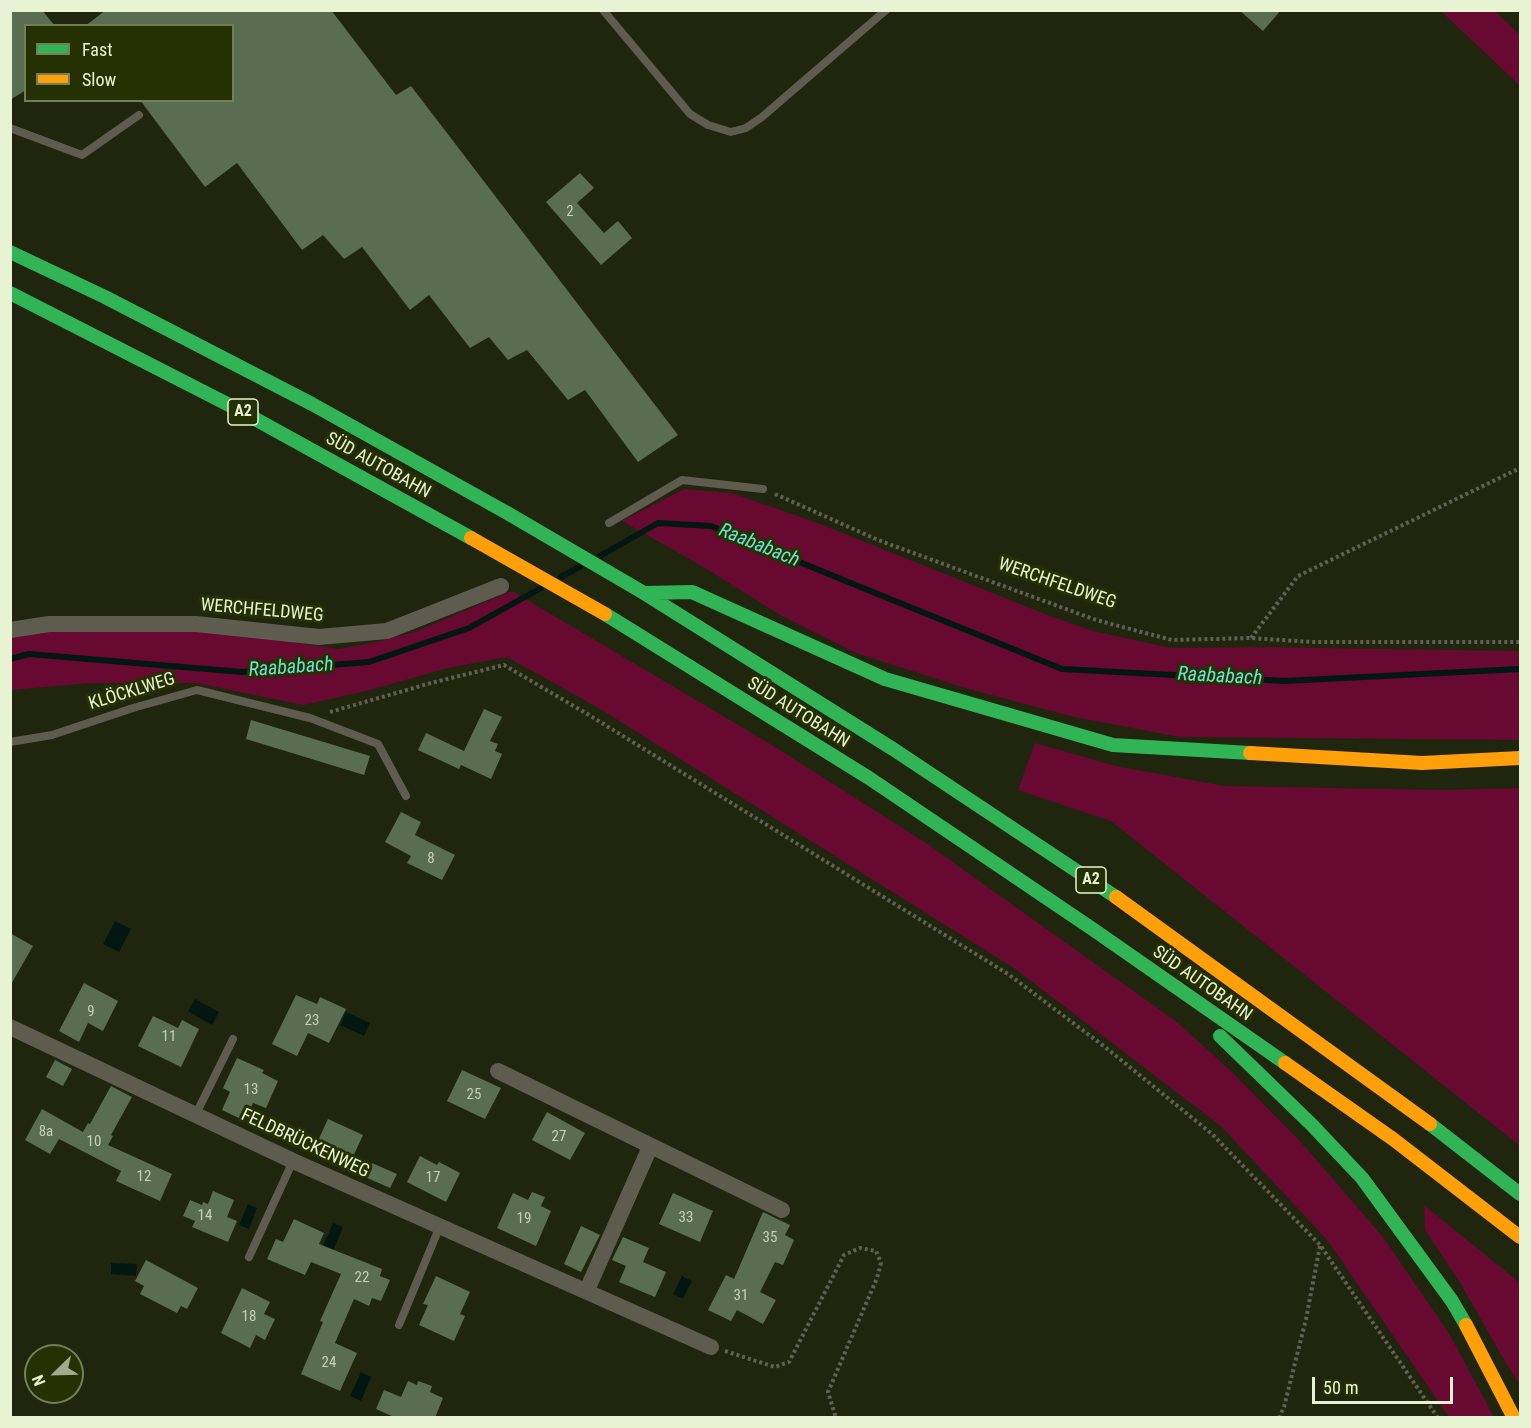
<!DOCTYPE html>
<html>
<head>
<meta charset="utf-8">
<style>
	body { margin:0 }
	#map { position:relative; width:1531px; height:1428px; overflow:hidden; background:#20260e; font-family:"Roboto Condensed",sans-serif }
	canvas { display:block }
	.frame { position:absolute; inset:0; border:12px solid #e8f3d4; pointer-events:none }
	.legend { position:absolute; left:24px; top:24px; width:210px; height:78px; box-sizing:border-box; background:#253103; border:2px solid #737f57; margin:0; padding:8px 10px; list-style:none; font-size:18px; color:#e8f3d4 }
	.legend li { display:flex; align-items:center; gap:12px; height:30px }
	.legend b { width:30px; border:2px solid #737f57 }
	.north { position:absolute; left:24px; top:1344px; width:60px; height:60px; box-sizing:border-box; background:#253103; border:2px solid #737f57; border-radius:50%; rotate:247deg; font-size:16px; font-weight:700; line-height:24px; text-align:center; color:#e8f3d4 }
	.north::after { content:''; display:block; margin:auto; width:21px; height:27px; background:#a2ab8f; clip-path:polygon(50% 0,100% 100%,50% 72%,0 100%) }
	.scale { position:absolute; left:1312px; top:1377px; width:141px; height:27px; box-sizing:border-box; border:3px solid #e8f3d4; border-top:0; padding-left:8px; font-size:18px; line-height:21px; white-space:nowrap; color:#e8f3d4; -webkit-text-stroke:4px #253103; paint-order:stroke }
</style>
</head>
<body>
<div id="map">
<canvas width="1531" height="1428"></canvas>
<div class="frame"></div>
<ul class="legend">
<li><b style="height:8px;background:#30b455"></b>Fast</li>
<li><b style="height:8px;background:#ff9f0a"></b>Slow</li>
</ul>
<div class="north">N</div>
<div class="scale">50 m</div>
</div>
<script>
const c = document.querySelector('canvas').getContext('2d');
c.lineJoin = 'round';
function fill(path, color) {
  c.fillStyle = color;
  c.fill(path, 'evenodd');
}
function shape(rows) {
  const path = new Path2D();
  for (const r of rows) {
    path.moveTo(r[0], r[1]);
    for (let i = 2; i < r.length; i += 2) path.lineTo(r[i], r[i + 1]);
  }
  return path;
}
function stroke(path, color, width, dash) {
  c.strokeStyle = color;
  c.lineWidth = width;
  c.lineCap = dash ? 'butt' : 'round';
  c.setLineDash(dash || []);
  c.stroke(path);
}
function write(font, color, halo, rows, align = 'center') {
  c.font = font + ' "Roboto Condensed",sans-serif';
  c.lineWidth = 6;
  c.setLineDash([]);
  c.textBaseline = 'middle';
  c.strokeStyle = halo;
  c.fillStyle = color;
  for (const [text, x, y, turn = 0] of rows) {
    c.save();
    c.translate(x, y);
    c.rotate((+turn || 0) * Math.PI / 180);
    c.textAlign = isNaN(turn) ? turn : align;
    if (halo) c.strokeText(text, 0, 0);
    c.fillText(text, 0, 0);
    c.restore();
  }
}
fill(shape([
	[1441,11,1495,11,1520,35,1520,86],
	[684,489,732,493,820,524,1050,616,1093,631,1171,648,1254,647,1520,651,1520,740,1180,737,1074,717,965,688,856,653,782,616,700,565,622,521],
	[512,591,772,745,926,843,1177,1022,1231,1071,1300,1141,1383,1237,1450,1335,1494,1417,1449,1417,1328,1241,1222,1127,1014,968,597,707,507,657,448,668,366,691,303,705,196,683,91,683,11,690,10,637,50,632,205,630,339,649,381,641,417,631],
	[1035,743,1116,766,1224,786,1446,790,1520,788,1520,1146,1111,821,1018,790],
	[1424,1205,1520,1283,1520,1385,1503,1358,1459,1281,1425,1230]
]), '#670930');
fill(shape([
	[115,921,131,929,119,952,103,944],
	[195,999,219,1012,212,1025,188,1011],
	[346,1012,370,1023,364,1036,340,1025],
	[248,1204,257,1208,249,1229,239,1225],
	[333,1223,343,1227,332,1254,321,1250],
	[111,1263,137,1264,136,1276,111,1274],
	[682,1276,692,1281,683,1299,673,1294],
	[361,1372,371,1377,361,1401,350,1396]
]), '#031712');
stroke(shape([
	[600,556,658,523,711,526,1062,669,1285,681,1520,669],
	[561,577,581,566],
	[10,659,29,654,242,672,369,662,469,628,541,588]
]), '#031712', 6);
fill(shape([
	[10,10,42,10,55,26,26,26,26,90,10,100],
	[106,10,331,10,396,95,411,86,678,435,638,462,585,390,568,400,527,350,508,360,489,337,470,348,429,295,410,310,362,247,344,259,323,235,302,250,237,163,205,187,140,100,232,100,232,26,85,26],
	[1239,10,1281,10,1263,31],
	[580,173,594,188,577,203,604,233,618,221,632,238,601,265,546,202],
	[484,709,502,717,490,741,498,744,495,751,502,754,491,779,461,765,459,769,418,750,426,733,464,751],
	[251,720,370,756,364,775,246,739],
	[401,812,421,822,415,835,455,855,442,880,407,863,411,856,385,842],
	[10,933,33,946,10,986],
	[84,983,118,1001,103,1031,88,1023,79,1042,59,1031],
	[296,995,317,1004,320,997,346,1009,329,1043,308,1033,297,1056,272,1044],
	[153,1016,178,1028,182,1020,199,1029,181,1067,138,1046],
	[237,1058,264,1070,262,1073,278,1081,266,1108,253,1103,245,1121,222,1110,230,1092,223,1088],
	[55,1060,72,1069,63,1086,46,1077],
	[462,1070,501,1088,485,1119,447,1101],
	[111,1086,132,1097,111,1135,113,1136,108,1145,172,1174,160,1201,116,1181,121,1171,59,1139,50,1154,25,1140,42,1109,83,1132,88,1123,90,1124],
	[547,1112,585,1133,570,1160,532,1140],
	[328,1119,363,1135,351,1161,316,1145],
	[420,1156,437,1165,439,1162,460,1173,446,1202,407,1182],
	[372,1163,397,1174,390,1188,365,1177],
	[213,1191,234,1200,227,1217,237,1221,228,1242,192,1227,195,1221,183,1216,190,1200,202,1205,203,1202,208,1204],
	[532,1192,545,1197,541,1206,551,1211,536,1246,497,1228,513,1193,528,1200],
	[673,1193,713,1211,700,1242,659,1224],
	[763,1212,790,1225,785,1235,794,1240,783,1265,775,1262,760,1292,776,1300,763,1324,737,1310,731,1321,708,1310,726,1275,734,1279],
	[294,1219,324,1233,319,1244,382,1269,380,1276,390,1280,381,1301,372,1298,369,1306,354,1299,335,1343,357,1353,340,1391,301,1374,323,1322,320,1321,341,1274,311,1262,305,1275,267,1259,276,1239,283,1242],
	[581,1226,600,1235,581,1272,564,1264],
	[623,1237,649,1248,643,1262,666,1272,655,1297,619,1282,626,1266,612,1260],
	[146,1260,198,1288,187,1309,181,1306,177,1313,140,1294,144,1286,135,1281],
	[436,1276,470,1292,460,1314,465,1316,454,1341,419,1325,428,1305,423,1304],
	[242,1288,270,1302,264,1314,275,1319,265,1340,256,1335,250,1348,221,1333],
	[408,1381,417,1385,418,1381,432,1386,430,1392,443,1398,435,1418,396,1418,376,1409,384,1390,401,1397]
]), '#596d50');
stroke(shape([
	[775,494,878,540,1096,620,1172,640,1251,638,1312,642,1520,642],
	[1251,638,1298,576,1520,468],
	[330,712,431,683,504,665,589,715,1008,974,1105,1047,1212,1134,1320,1245,1438,1418],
	[725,1351,775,1367,789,1362,844,1255,860,1248,876,1251,881,1263,877,1278,828,1392,836,1418],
	[1279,1418,1284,1407,1306,1319,1320,1246]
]), '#616054', 4, [3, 3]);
stroke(shape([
	[603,10,690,114,708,125,731,132,746,128,762,117,886,10],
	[10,128,82,155,139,115],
	[609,523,682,480,763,489],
	[10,742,52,735,133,708,197,690,310,718,378,744,406,796],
	[196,1114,233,1039],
	[249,1257,293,1161],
	[399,1325,440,1226]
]), '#5e5b4f', 8);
stroke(shape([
	[10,630,49,624,196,624,319,637,387,631,501,586],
	[10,1027,293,1161,711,1347],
	[498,1071,782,1210],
	[587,1290,650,1147]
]), '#5e5b4f', 16);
stroke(shape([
	[10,252,105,297,312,404,509,514],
	[10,293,239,410,471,538],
	[644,593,893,749,1116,897],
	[644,593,692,592,885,679,1113,745,1250,753],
	[605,614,869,778,1094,930,1285,1063],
	[1220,1036,1312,1125,1362,1178,1452,1301,1466,1325],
	[1430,1124,1520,1194]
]), '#30b455', 14);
stroke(shape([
	[1250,753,1422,763,1520,758],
	[1116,897,1430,1124],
	[1285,1063,1393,1139,1520,1237],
	[1466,1325,1514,1418]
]), '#ff9f0a', 14);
stroke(shape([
	[509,514,644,593]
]), '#30b455', 14);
stroke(shape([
	[471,538,605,614]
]), '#ff9f0a', 14);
write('15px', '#c4d2b3', null, [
	["2",570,212],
	["8",431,859],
	["9",91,1012],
	["23",312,1021],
	["11",169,1037],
	["13",251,1090],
	["25",474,1095],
	["8a",46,1132],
	["27",559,1137],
	["10",94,1142],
	["12",144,1177],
	["17",433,1178],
	["14",205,1216],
	["33",686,1218],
	["19",524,1219],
	["35",770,1238],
	["22",362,1278],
	["31",741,1296],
	["18",249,1317],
	["24",329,1363]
]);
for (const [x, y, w] of [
	[243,412,30],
	[1091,880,30]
]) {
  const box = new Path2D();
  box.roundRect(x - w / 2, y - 13, w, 26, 4.5);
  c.fillStyle = '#253103';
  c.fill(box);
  stroke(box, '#e8f3d4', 1.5);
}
write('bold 16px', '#e8f3d4', null, [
	["A2",243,412],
	["A2",1091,880]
]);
write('18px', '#e8f3d4', '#253103', [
	["SÜD AUTOBAHN",378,466,29],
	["WERCHFELDWEG",1057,584,19],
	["WERCHFELDWEG",262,611,5],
	["KLÖCKLWEG",132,692,-17],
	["SÜD AUTOBAHN",798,713,32],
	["SÜD AUTOBAHN",1202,984,35],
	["FELDBRÜCKENWEG",305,1144,25]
]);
write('italic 20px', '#69e3d2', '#253103', [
	["Raababach",759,546,22],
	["Raababach",291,668,-4],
	["Raababach",1220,677,3]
]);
</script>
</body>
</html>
